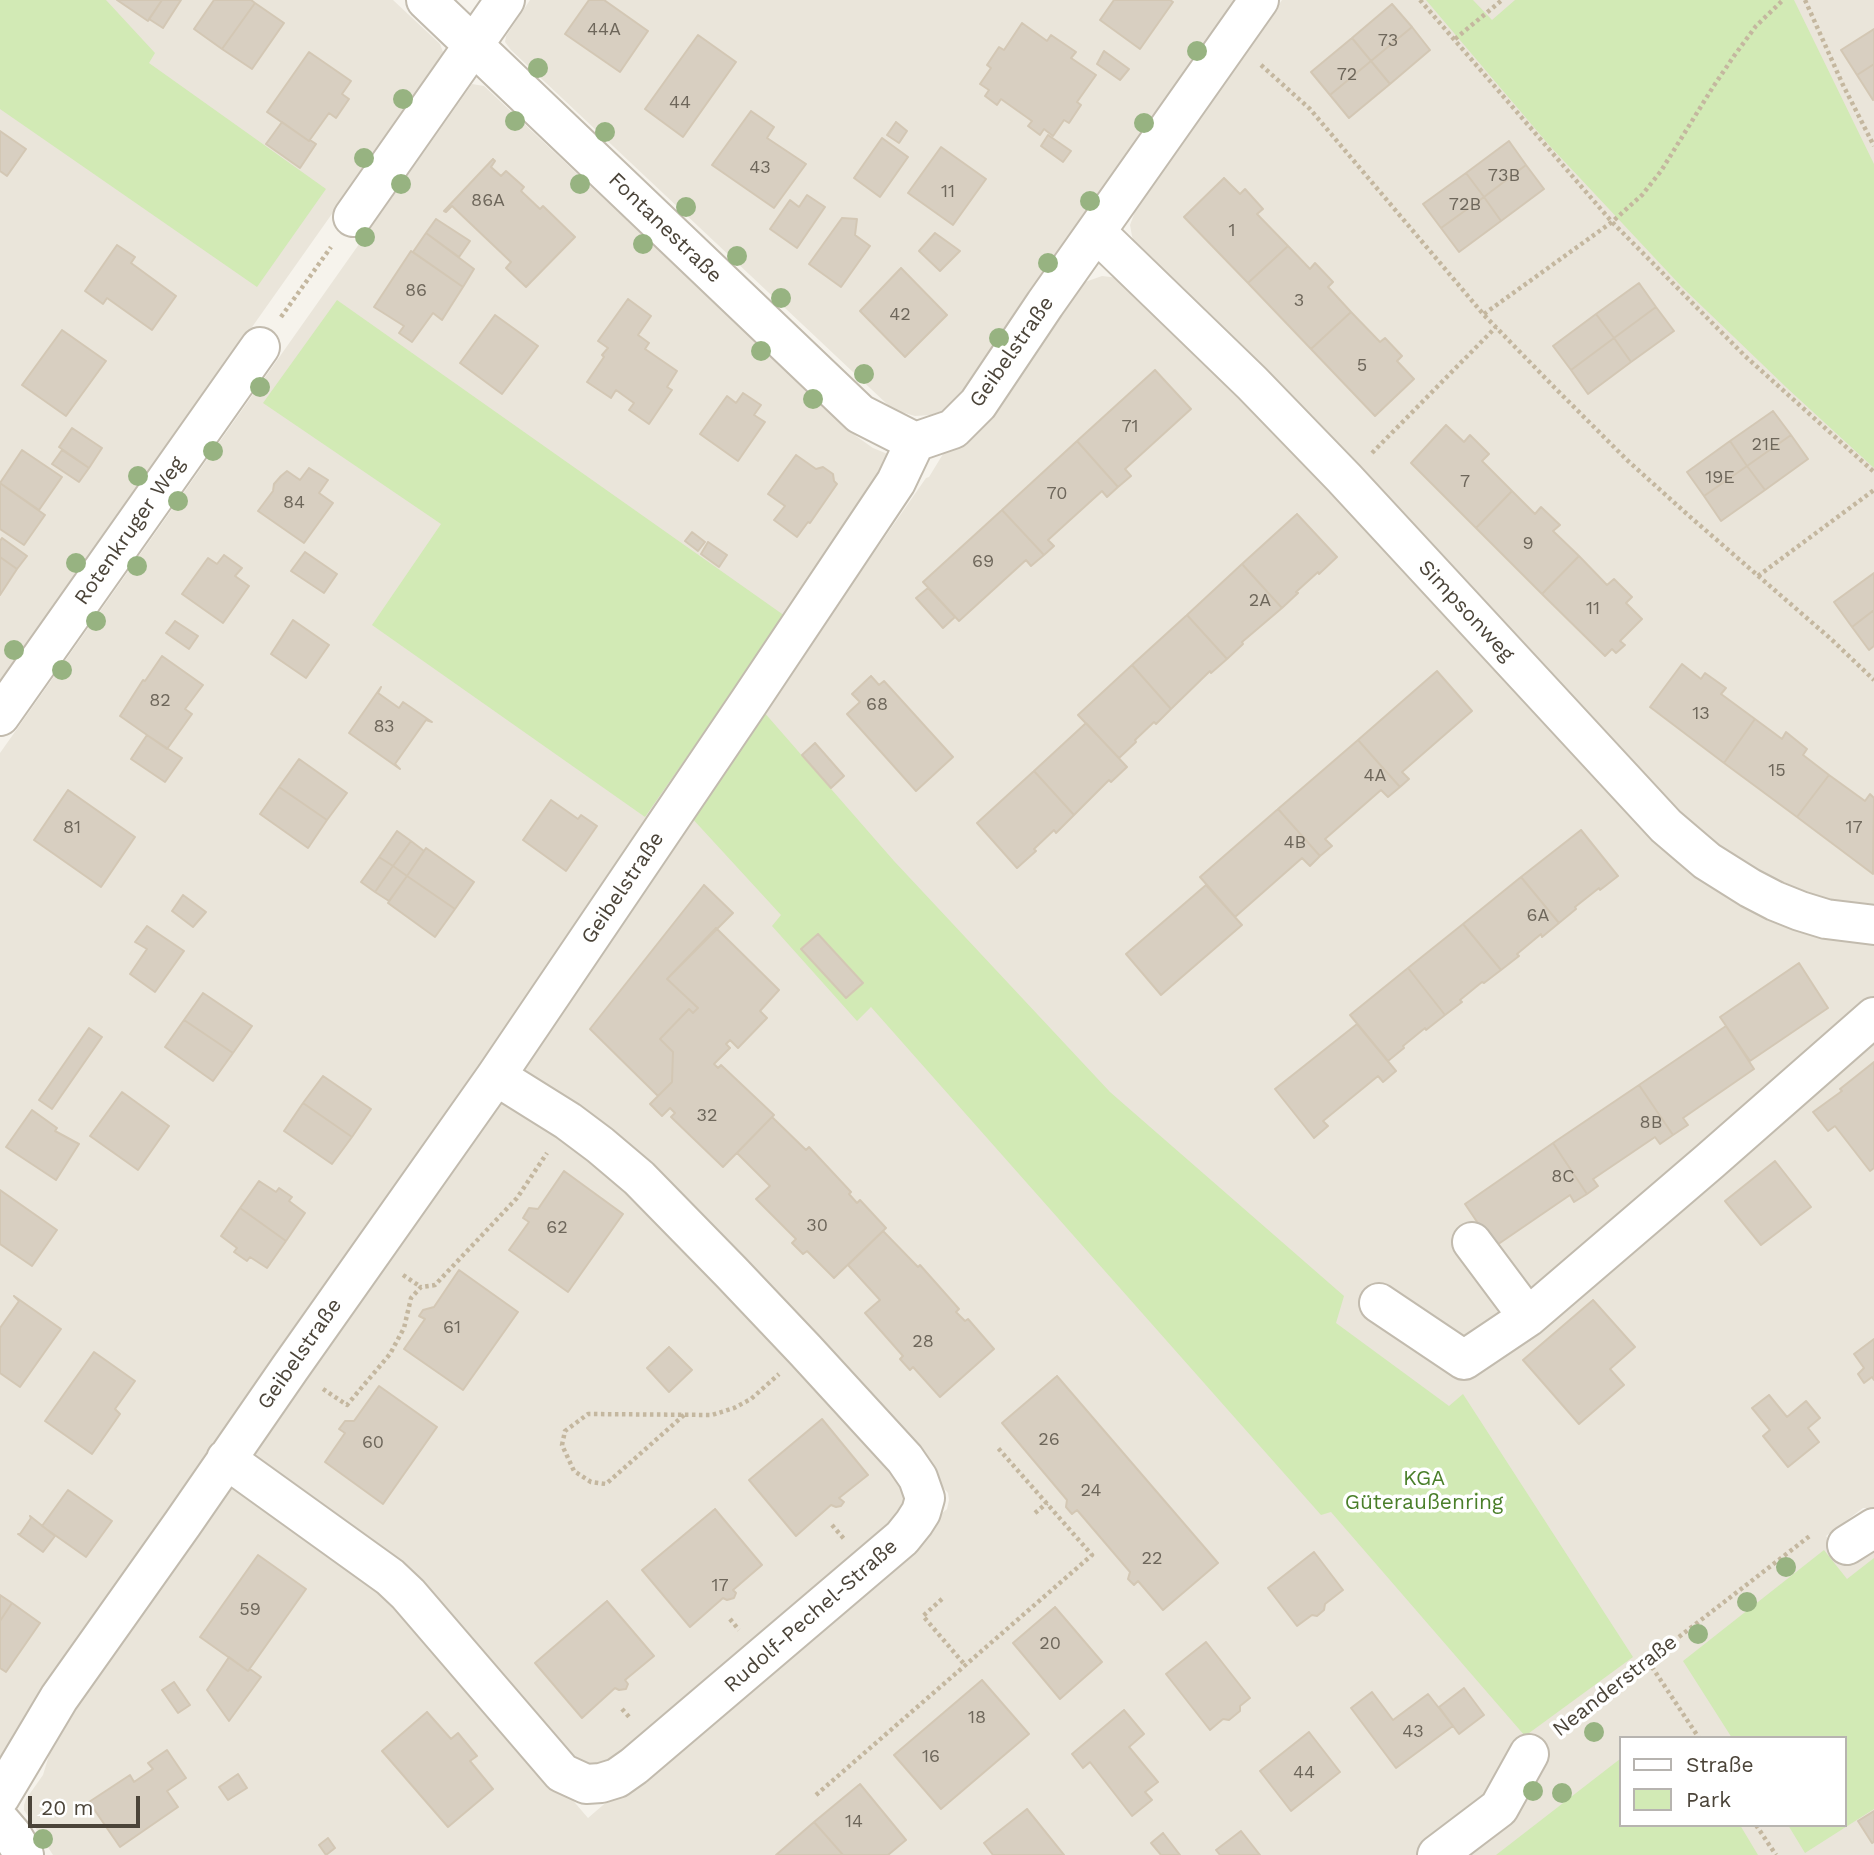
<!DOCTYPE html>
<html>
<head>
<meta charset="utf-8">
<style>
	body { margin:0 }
	#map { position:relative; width:1874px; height:1855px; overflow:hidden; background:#f6f3ec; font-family:"Work Sans",sans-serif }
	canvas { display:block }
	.legend { position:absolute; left:1619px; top:1736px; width:228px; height:91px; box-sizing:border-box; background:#fff; border:2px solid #b7b4b0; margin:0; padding:9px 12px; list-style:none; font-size:21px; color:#4b4439 }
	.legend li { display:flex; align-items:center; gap:14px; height:35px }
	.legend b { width:35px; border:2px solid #b7b4b0 }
	.scale { position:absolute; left:28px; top:1796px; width:112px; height:32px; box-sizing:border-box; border:4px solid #4b4439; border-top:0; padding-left:9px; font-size:21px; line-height:24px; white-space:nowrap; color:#4b4439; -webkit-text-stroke:5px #fff; paint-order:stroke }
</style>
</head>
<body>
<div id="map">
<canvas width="1874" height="1855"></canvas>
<ul class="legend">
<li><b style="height:9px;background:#fff"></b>Straße</li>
<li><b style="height:19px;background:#d2eab5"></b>Park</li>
</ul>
<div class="scale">20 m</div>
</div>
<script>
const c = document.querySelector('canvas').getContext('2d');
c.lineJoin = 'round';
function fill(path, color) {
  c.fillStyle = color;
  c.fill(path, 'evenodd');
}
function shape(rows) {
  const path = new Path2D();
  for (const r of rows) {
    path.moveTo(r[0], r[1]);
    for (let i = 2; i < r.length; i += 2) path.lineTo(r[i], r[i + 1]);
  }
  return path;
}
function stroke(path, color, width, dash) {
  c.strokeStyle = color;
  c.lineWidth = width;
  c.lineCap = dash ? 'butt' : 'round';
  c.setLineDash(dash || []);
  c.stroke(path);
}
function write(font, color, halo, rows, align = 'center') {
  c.font = font + ' "Work Sans",sans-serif';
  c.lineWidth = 7;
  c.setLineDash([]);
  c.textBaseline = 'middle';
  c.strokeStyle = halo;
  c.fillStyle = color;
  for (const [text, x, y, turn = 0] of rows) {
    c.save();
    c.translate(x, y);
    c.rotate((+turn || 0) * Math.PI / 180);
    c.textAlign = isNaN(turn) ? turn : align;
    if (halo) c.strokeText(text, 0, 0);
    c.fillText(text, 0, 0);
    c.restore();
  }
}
fill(shape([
	[0,0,393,0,440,44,443,52,442,58,0,684],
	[530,0,1241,0,954,404,943,411,931,415,915,416,898,411,888,405,511,50,505,42,506,36],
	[1282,0,1874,0,1874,909,1830,903,1789,888,1727,852,1679,814,1622,755,1326,430,1254,357,1134,242,1132,236,1130,225,1136,209],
	[472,84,484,86,856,436,873,448,890,455,884,476,0,1767,0,753],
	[1102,276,1119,278,1235,385,1636,819,1874,942,1874,1508,1863,1508,1826,1536,1848,1563,1874,1542,1874,1855,53,1855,24,1810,24,1805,26,1799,43,1775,60,1719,223,1493,235,1488,391,1588,588,1818,947,1509,949,1500,948,1493,812,1342,511,1074,926,478,929,477,943,454,958,447,997,406,1085,282],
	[1620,1738,1844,1738,1844,1825,1620,1825],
	[501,1100,602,1157,907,1489,904,1513,613,1766,577,1764,255,1462,250,1445]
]), '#eae5da');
fill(shape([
	[0,0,106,0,155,53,149,63,326,189,257,287,0,109],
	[1426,0,1473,0,1492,20,1515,0,1794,0,1874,164,1874,468,1787,388,1682,287,1549,145],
	[337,300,785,616,645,817,372,625,441,524,263,403],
	[763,711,894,861,1110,1092,1344,1296,1336,1323,1449,1406,1463,1394,1633,1657,1525,1736,1331,1512,1321,1515,871,1007,857,1021,772,926,781,915,690,816],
	[1824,1550,1847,1579,1874,1558,1874,1809,1805,1853,1788,1825,1844,1825,1844,1738,1732,1738,1683,1661],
	[1620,1759,1620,1825,1740,1825,1758,1855,1496,1855]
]), '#d2eab5');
const building = shape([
	[117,0,162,0,148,21,117,0],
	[162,0,181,0,163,28,149,19,162,0],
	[214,0,251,0,255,3,222,49,194,29,214,0],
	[589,0,604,0,648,31,620,72,565,34,589,0],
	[1114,0,1170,0,1173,2,1140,49,1100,20,1114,0],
	[255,3,284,23,252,69,222,49,255,3],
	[1392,4,1412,27,1371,61,1352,38,1392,4],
	[1022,23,1047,41,1051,35,1076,52,1071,58,1096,75,1077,102,1081,105,1069,123,1064,120,1053,136,1044,129,1040,135,1028,126,1032,121,1001,99,997,105,985,96,989,90,980,84,991,68,987,65,999,47,1004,50,1022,23],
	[1412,27,1430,50,1390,84,1371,61,1412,27],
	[1874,29,1874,64,1857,75,1841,50,1874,29],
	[698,35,736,62,683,137,645,109,698,35],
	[1352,38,1371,61,1330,95,1311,72,1352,38],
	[1104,51,1129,69,1120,80,1097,64,1104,51],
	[309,52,351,81,342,94,349,99,336,118,329,113,309,141,267,112,309,52],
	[1371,61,1390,84,1349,118,1330,95,1371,61],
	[1874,64,1874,99,1873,100,1857,75,1874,64],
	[751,111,774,127,767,138,806,164,774,208,712,165,751,111],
	[282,122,309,141,310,140,316,144,300,168,266,144,282,122],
	[896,122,907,131,899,143,887,135,896,122],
	[0,131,26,149,7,176,0,171,0,131],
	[1048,135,1071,151,1063,162,1041,146,1048,135],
	[882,138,908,157,880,197,854,178,882,138],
	[1509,141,1526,165,1484,197,1466,173,1509,141],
	[941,147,986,179,953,225,908,193,941,147],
	[493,159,495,161,491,167,501,176,506,171,524,187,521,191,540,209,543,206,575,237,526,287,506,268,511,262,452,206,446,212,444,211,493,159],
	[1526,165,1544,189,1501,221,1484,197,1526,165],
	[1466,173,1484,197,1441,228,1423,204,1466,173],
	[1224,178,1240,194,1245,189,1263,209,1257,214,1288,246,1248,283,1184,217,1224,178],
	[807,195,825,207,797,248,770,229,790,200,799,207,807,195],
	[1484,197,1501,221,1459,252,1441,228,1484,197],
	[842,218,857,219,855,235,870,246,841,287,809,264,842,218],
	[436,219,470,241,459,257,426,233,436,219],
	[426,233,474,269,463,287,413,252,426,233],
	[935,233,960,251,940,271,919,251,935,233],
	[117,245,135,257,131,263,176,296,152,330,107,298,103,304,85,291,117,245],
	[1288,246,1310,269,1315,263,1333,282,1328,287,1351,312,1311,349,1248,283,1288,246],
	[411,251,463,287,442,320,433,313,412,342,399,333,404,326,374,307,411,251],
	[901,268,947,315,905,357,860,311,901,268],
	[1639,283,1656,307,1614,338,1596,314,1639,283],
	[628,299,651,316,638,335,649,343,645,349,677,371,667,387,672,390,649,424,629,410,634,403,616,390,611,398,587,382,604,357,602,355,608,348,598,341,628,299],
	[1656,307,1674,331,1631,362,1614,338,1656,307],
	[1351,312,1380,342,1385,338,1402,356,1397,361,1414,379,1375,416,1311,349,1351,312],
	[1596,314,1614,338,1571,370,1553,346,1596,314],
	[495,315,538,346,502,394,460,363,495,315],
	[62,330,106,361,66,416,22,385,62,330],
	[1614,338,1631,362,1588,394,1571,370,1614,338],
	[1155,370,1191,409,1125,469,1131,476,1118,487,1077,441,1155,370],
	[743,393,761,405,754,415,765,422,738,461,700,434,727,396,736,403,743,393],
	[1773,411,1791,435,1747,466,1730,441,1773,411],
	[1446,425,1464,442,1470,435,1489,454,1482,461,1512,491,1476,528,1411,463,1446,425],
	[72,428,102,448,89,468,59,447,72,428],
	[1791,435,1808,459,1765,490,1747,466,1791,435],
	[1077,441,1118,487,1107,497,1102,491,1048,540,1054,546,1044,555,1002,510,1077,441],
	[1730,441,1747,466,1704,496,1687,472,1730,441],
	[22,450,62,477,39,510,0,483,22,450],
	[62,450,89,468,79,482,52,464,62,450],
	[796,455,816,469,823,467,833,474,834,481,837,484,810,523,808,522,797,537,774,520,785,506,768,494,796,455],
	[1747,466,1765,490,1721,521,1704,496,1747,466],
	[309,468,328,480,319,493,333,503,304,543,258,511,273,491,274,484,281,476,287,471,300,480,309,468],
	[0,483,45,515,24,545,0,529,0,483],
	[1512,491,1535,514,1541,507,1560,525,1553,531,1579,556,1542,594,1476,528,1512,491],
	[1002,510,1044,555,1031,566,1026,560,959,621,923,582,1002,510],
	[1297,514,1337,557,1319,574,1318,572,1296,592,1298,593,1282,608,1242,564,1297,514],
	[692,532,705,542,698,551,685,541,692,532],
	[2,538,27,556,17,569,0,557,0,541,2,538],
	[708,542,727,555,719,567,701,554,708,542],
	[305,552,337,574,324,593,291,571,305,552],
	[224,555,242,568,235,576,249,586,223,623,182,594,208,558,217,564,224,555],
	[1579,556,1607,585,1614,579,1632,597,1626,603,1642,619,1620,641,1625,645,1616,653,1612,649,1605,656,1542,594,1579,556],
	[0,557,17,569,0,595,0,557],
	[1242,564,1282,608,1242,642,1243,644,1227,659,1187,615,1242,564],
	[1874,573,1874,610,1852,627,1834,602,1874,573],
	[928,588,955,617,943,628,916,598,928,588],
	[1874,610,1874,646,1869,650,1852,627,1874,610],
	[1187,615,1227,659,1211,673,1210,671,1171,709,1132,665,1187,615],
	[293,620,329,645,306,678,271,654,293,620],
	[175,621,198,636,189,649,166,633,175,621],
	[162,656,203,685,185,709,192,714,167,749,120,716,143,680,145,681,162,656],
	[1682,664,1701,679,1705,673,1726,688,1721,694,1755,719,1724,763,1650,707,1682,664],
	[1132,665,1171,709,1156,724,1154,722,1135,740,1136,742,1119,758,1078,715,1132,665],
	[1437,671,1472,711,1402,772,1409,779,1400,787,1358,740,1437,671],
	[871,676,879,685,884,681,953,757,916,791,847,714,860,702,852,694,871,676],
	[381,687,378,693,399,708,403,702,432,722,426,720,395,764,400,769,349,733,381,687],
	[1755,719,1782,739,1786,732,1807,749,1803,755,1829,775,1797,817,1724,763,1755,719],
	[1086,723,1127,767,1111,782,1109,780,1074,815,1034,771,1086,723],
	[147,735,182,758,165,782,131,759,147,735],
	[1358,740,1400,787,1388,797,1381,790,1325,839,1332,846,1320,856,1278,809,1358,740],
	[815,743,844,776,831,788,802,755,815,743],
	[299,759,347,793,327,820,279,787,299,759],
	[1034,771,1074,815,1056,833,1054,830,1034,849,1036,851,1017,868,977,823,1034,771],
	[1829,775,1865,801,1870,794,1874,798,1873,874,1797,817,1829,775],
	[279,787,327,820,308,848,260,814,279,787],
	[68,790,135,837,101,887,34,840,68,790],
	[551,800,578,819,581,815,597,826,566,871,523,840,551,800],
	[1278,809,1320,856,1310,866,1302,858,1235,917,1200,877,1278,809],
	[1581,830,1618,876,1600,890,1599,888,1575,907,1576,909,1559,923,1521,877,1581,830],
	[397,831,411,841,393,866,379,857,397,831],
	[411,841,424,851,407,876,393,866,411,841],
	[426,848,474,882,455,909,407,876,426,848],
	[379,857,393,866,375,892,361,882,379,857],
	[393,866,407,876,389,901,375,892,393,866],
	[407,876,455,909,435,937,388,903,407,876],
	[1521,877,1559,923,1542,937,1541,934,1517,954,1519,956,1501,970,1463,924,1521,877],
	[704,885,733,913,667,979,698,1008,693,1013,689,1009,660,1039,673,1052,672,1082,658,1096,590,1029,704,885],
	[1206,885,1242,925,1161,995,1126,954,1206,885],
	[183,895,206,912,193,927,172,911,183,895],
	[1463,924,1501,970,1484,983,1482,982,1460,1000,1462,1002,1445,1015,1408,968,1463,924],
	[147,926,184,951,155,992,130,974,147,949,135,942,147,926],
	[716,928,779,990,760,1011,767,1018,738,1048,730,1040,726,1044,730,1048,714,1064,718,1068,721,1065,774,1115,723,1167,671,1117,675,1113,670,1108,662,1116,650,1104,672,1082,673,1052,660,1039,689,1009,693,1013,698,1008,667,979,716,928],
	[818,934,863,983,846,998,801,949,818,934],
	[1799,963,1828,1008,1750,1061,1720,1017,1799,963],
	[1408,968,1445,1015,1426,1030,1425,1028,1403,1046,1404,1048,1388,1061,1350,1015,1408,968],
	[203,993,252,1026,233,1053,184,1020,203,993],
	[184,1020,233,1053,213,1081,165,1047,184,1020],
	[1357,1024,1396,1071,1383,1082,1378,1076,1323,1121,1328,1126,1314,1138,1275,1089,1357,1024],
	[1726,1026,1754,1069,1683,1118,1688,1125,1673,1135,1639,1085,1726,1026],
	[89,1028,102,1037,52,1109,39,1100,89,1028],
	[1874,1062,1874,1168,1870,1171,1835,1126,1828,1131,1813,1112,1842,1091,1840,1089,1874,1062],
	[323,1076,371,1109,352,1137,303,1103,323,1076],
	[1639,1085,1673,1135,1660,1144,1655,1137,1593,1179,1598,1186,1587,1194,1553,1143,1639,1085],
	[122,1092,169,1126,138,1170,90,1136,122,1092],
	[303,1103,352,1137,332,1164,284,1131,303,1103],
	[32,1110,57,1128,55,1131,79,1144,56,1180,6,1147,32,1110],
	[772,1117,806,1150,809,1147,851,1192,849,1194,857,1203,860,1200,886,1228,834,1278,807,1251,803,1254,792,1243,796,1239,756,1199,770,1186,737,1153,772,1117],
	[1553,1143,1587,1194,1574,1202,1570,1195,1494,1247,1465,1204,1553,1143],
	[1775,1161,1811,1207,1761,1245,1725,1201,1775,1161],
	[564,1171,623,1214,568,1292,509,1250,529,1222,523,1218,529,1208,538,1209,564,1171],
	[259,1181,276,1192,279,1188,292,1197,289,1201,305,1213,286,1241,240,1208,259,1181],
	[0,1190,57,1230,32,1266,0,1244,0,1190],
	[240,1208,286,1241,267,1268,250,1257,247,1261,234,1252,237,1248,221,1236,240,1208],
	[883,1231,918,1267,920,1265,959,1309,956,1312,965,1321,968,1319,994,1349,940,1397,913,1367,910,1370,900,1359,903,1356,865,1313,880,1300,848,1265,883,1231],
	[459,1270,518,1312,463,1390,404,1349,425,1319,419,1316,423,1310,434,1307,459,1270],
	[14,1296,61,1329,20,1387,0,1373,0,1328,19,1301,14,1296],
	[1593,1300,1635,1347,1610,1369,1624,1385,1579,1424,1523,1360,1593,1300],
	[1874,1339,1874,1380,1872,1377,1864,1383,1858,1374,1864,1368,1854,1354,1874,1339],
	[669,1347,692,1370,669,1392,647,1368,669,1347],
	[94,1352,135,1381,115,1409,120,1414,92,1454,45,1421,94,1352],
	[1057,1376,1218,1563,1163,1610,1138,1581,1134,1585,1128,1579,1130,1572,1077,1510,1072,1514,1066,1507,1067,1500,1002,1423,1057,1376],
	[379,1386,437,1427,383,1504,325,1462,345,1433,339,1429,345,1421,354,1421,379,1386],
	[1769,1395,1787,1417,1806,1401,1820,1418,1808,1428,1819,1442,1788,1467,1763,1436,1770,1430,1752,1408,1769,1395],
	[822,1419,868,1475,839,1498,844,1502,841,1506,836,1507,831,1505,796,1536,749,1480,822,1419],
	[68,1490,112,1521,86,1557,42,1526,68,1490],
	[715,1509,762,1565,733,1590,736,1593,734,1598,727,1600,723,1598,690,1627,642,1570,715,1509],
	[30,1516,55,1536,43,1552,18,1534,20,1534,31,1518,30,1516],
	[1314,1552,1343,1590,1325,1604,1324,1610,1317,1616,1312,1615,1297,1626,1268,1588,1314,1552],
	[258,1555,306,1589,248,1671,200,1637,258,1555],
	[0,1595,12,1603,0,1621,0,1595],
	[607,1601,654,1656,625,1680,628,1684,626,1689,619,1690,615,1688,582,1718,535,1663,607,1601],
	[12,1603,40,1623,6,1672,0,1668,0,1621,12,1603],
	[1055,1607,1102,1662,1060,1699,1013,1643,1055,1607],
	[1206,1642,1250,1698,1240,1706,1240,1711,1229,1720,1223,1719,1210,1730,1166,1674,1206,1642],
	[229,1657,248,1671,250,1669,261,1677,229,1721,207,1690,229,1657],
	[982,1680,1029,1734,941,1809,894,1755,982,1680],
	[174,1682,190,1705,178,1713,162,1690,174,1682],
	[1464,1688,1484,1715,1459,1734,1439,1707,1464,1688],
	[1372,1692,1393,1720,1428,1694,1453,1726,1396,1768,1351,1708,1372,1692],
	[1124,1710,1144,1734,1129,1747,1158,1782,1145,1792,1152,1800,1132,1816,1090,1762,1083,1768,1072,1754,1124,1710],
	[427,1712,451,1739,458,1733,477,1756,470,1761,493,1789,448,1827,382,1751,427,1712],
	[1309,1732,1340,1772,1291,1811,1260,1771,1309,1732],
	[167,1750,186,1778,167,1791,178,1807,120,1847,89,1802,130,1775,134,1782,153,1769,148,1763,167,1750],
	[238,1774,247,1788,228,1800,219,1787,238,1774],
	[860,1784,906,1840,888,1855,843,1855,814,1822,860,1784],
	[1027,1809,1064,1855,993,1855,984,1843,1027,1809],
	[1874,1811,1874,1842,1872,1843,1858,1821,1874,1811],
	[814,1822,843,1855,776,1855,814,1822],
	[1241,1831,1260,1855,1220,1855,1216,1850,1241,1831],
	[1163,1833,1180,1855,1161,1855,1151,1843,1163,1833],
	[328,1838,335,1848,326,1855,319,1845,328,1838]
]);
fill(building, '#d8cfc1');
stroke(building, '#d3c7b4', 2);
const minor = shape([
	[426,0,860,414,915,442],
	[353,217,505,0],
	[1096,232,1252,383,1344,478,1666,826,1707,861,1750,888,1775,901,1800,911,1826,919,1874,925],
	[0,716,260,347],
	[1472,1242,1528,1317],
	[1379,1303,1464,1360,1528,1317,1710,1161,1874,1017],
	[226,1459,390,1577,408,1594,562,1773,586,1784,601,1783,617,1778,634,1766,902,1538,914,1523,921,1512,925,1498,918,1478,905,1459,805,1350,731,1272,639,1178,600,1145,568,1121,496,1076],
	[1847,1545,1874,1528],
	[0,1797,59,1698,183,1523,290,1368,496,1076,749,702,896,482,915,442,953,429,978,404,1045,304,1259,0],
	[0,1821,12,1835,24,1855],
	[1437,1855,1499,1808,1529,1754]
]);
stroke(minor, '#c2bbae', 42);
stroke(shape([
	[1420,0,1612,222,1745,356,1874,472],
	[1805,0,1843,85,1874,146],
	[1455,39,1502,0],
	[1261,65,1310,109,1484,315,1555,388,1627,460,1688,515,1831,639,1874,680],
	[1484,314,1612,222,1642,195,1661,171,1713,87,1734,56,1756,26,1783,0],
	[281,317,331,247],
	[1372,453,1496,327],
	[1758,576,1874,490],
	[403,1275,421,1287],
	[323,1389,347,1405,390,1354,404,1328,411,1298,421,1287,435,1285,517,1198,547,1153],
	[684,1415,606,1484,591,1482,574,1471,562,1445,565,1431,588,1414,712,1415,734,1408,751,1399,779,1374],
	[1035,1513,1047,1503],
	[832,1525,845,1540],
	[942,1599,923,1616,965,1665],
	[730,1619,739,1630],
	[1648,1661,1699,1738],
	[622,1709,630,1718],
	[1557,1731,1811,1535],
	[816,1795,1092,1555,998,1448],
	[1756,1825,1776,1855]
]), '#c4b79f', 4.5, [3.5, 3.5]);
stroke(minor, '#fff', 38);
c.fillStyle = '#97b381';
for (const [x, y] of [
	[1197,51],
	[538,68],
	[403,99],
	[515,121],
	[1144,123],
	[605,132],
	[364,158],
	[401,184],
	[580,184],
	[1090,201],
	[686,207],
	[365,237],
	[643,244],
	[737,256],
	[1048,263],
	[781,298],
	[999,338],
	[761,351],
	[864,374],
	[260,387],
	[813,399],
	[213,451],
	[138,476],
	[178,501],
	[76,563],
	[137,566],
	[96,621],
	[14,650],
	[62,670],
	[1786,1567],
	[1747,1602],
	[1698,1634],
	[1594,1732],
	[1533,1791],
	[1562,1793],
	[43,1839]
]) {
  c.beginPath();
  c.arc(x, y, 10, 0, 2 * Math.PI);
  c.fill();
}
write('18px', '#6e675b', null, [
	["44A",604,30],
	["73",1388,41],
	["72",1347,75],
	["44",680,103],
	["43",760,168],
	["73B",1504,176],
	["11",948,192],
	["86A",488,201],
	["72B",1465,205],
	["1",1232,231],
	["86",416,291],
	["3",1299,301],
	["42",900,315],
	["5",1362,366],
	["71",1130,427],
	["21E",1766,445],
	["19E",1720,478],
	["7",1465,482],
	["70",1057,494],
	["84",294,503],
	["9",1528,544],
	["69",983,562],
	["2A",1260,601],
	["11",1593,609],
	["82",160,701],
	["68",877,705],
	["13",1701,714],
	["83",384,727],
	["15",1777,771],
	["4A",1375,776],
	["81",72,828],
	["17",1854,828],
	["4B",1295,843],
	["6A",1538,916],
	["32",707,1116],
	["8B",1651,1123],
	["8C",1563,1177],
	["30",817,1226],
	["62",557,1228],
	["61",452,1328],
	["28",923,1342],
	["26",1049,1440],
	["60",373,1443],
	["24",1091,1491],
	["22",1152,1559],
	["17",720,1586],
	["59",250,1610],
	["20",1050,1644],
	["18",977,1718],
	["43",1413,1732],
	["16",931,1757],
	["44",1304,1773],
	["14",854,1822]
]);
write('21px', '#4b4439', '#fff', [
	["Fontanestraße",665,228,44],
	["Geibelstraße",1012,352,-55],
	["Rotenkruger Weg",130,531,-55],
	["Simpsonweg",1466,611,47],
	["Geibelstraße",623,888,-56],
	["Geibelstraße",300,1354,-55],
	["Rudolf-Pechel-Straße",811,1616,-41],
	["Neanderstraße",1615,1686,-38]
]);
write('21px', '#4a7f2a', '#fff', [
	["KGA",1424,1479],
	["Güteraußenring",1424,1503]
]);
</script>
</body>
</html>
